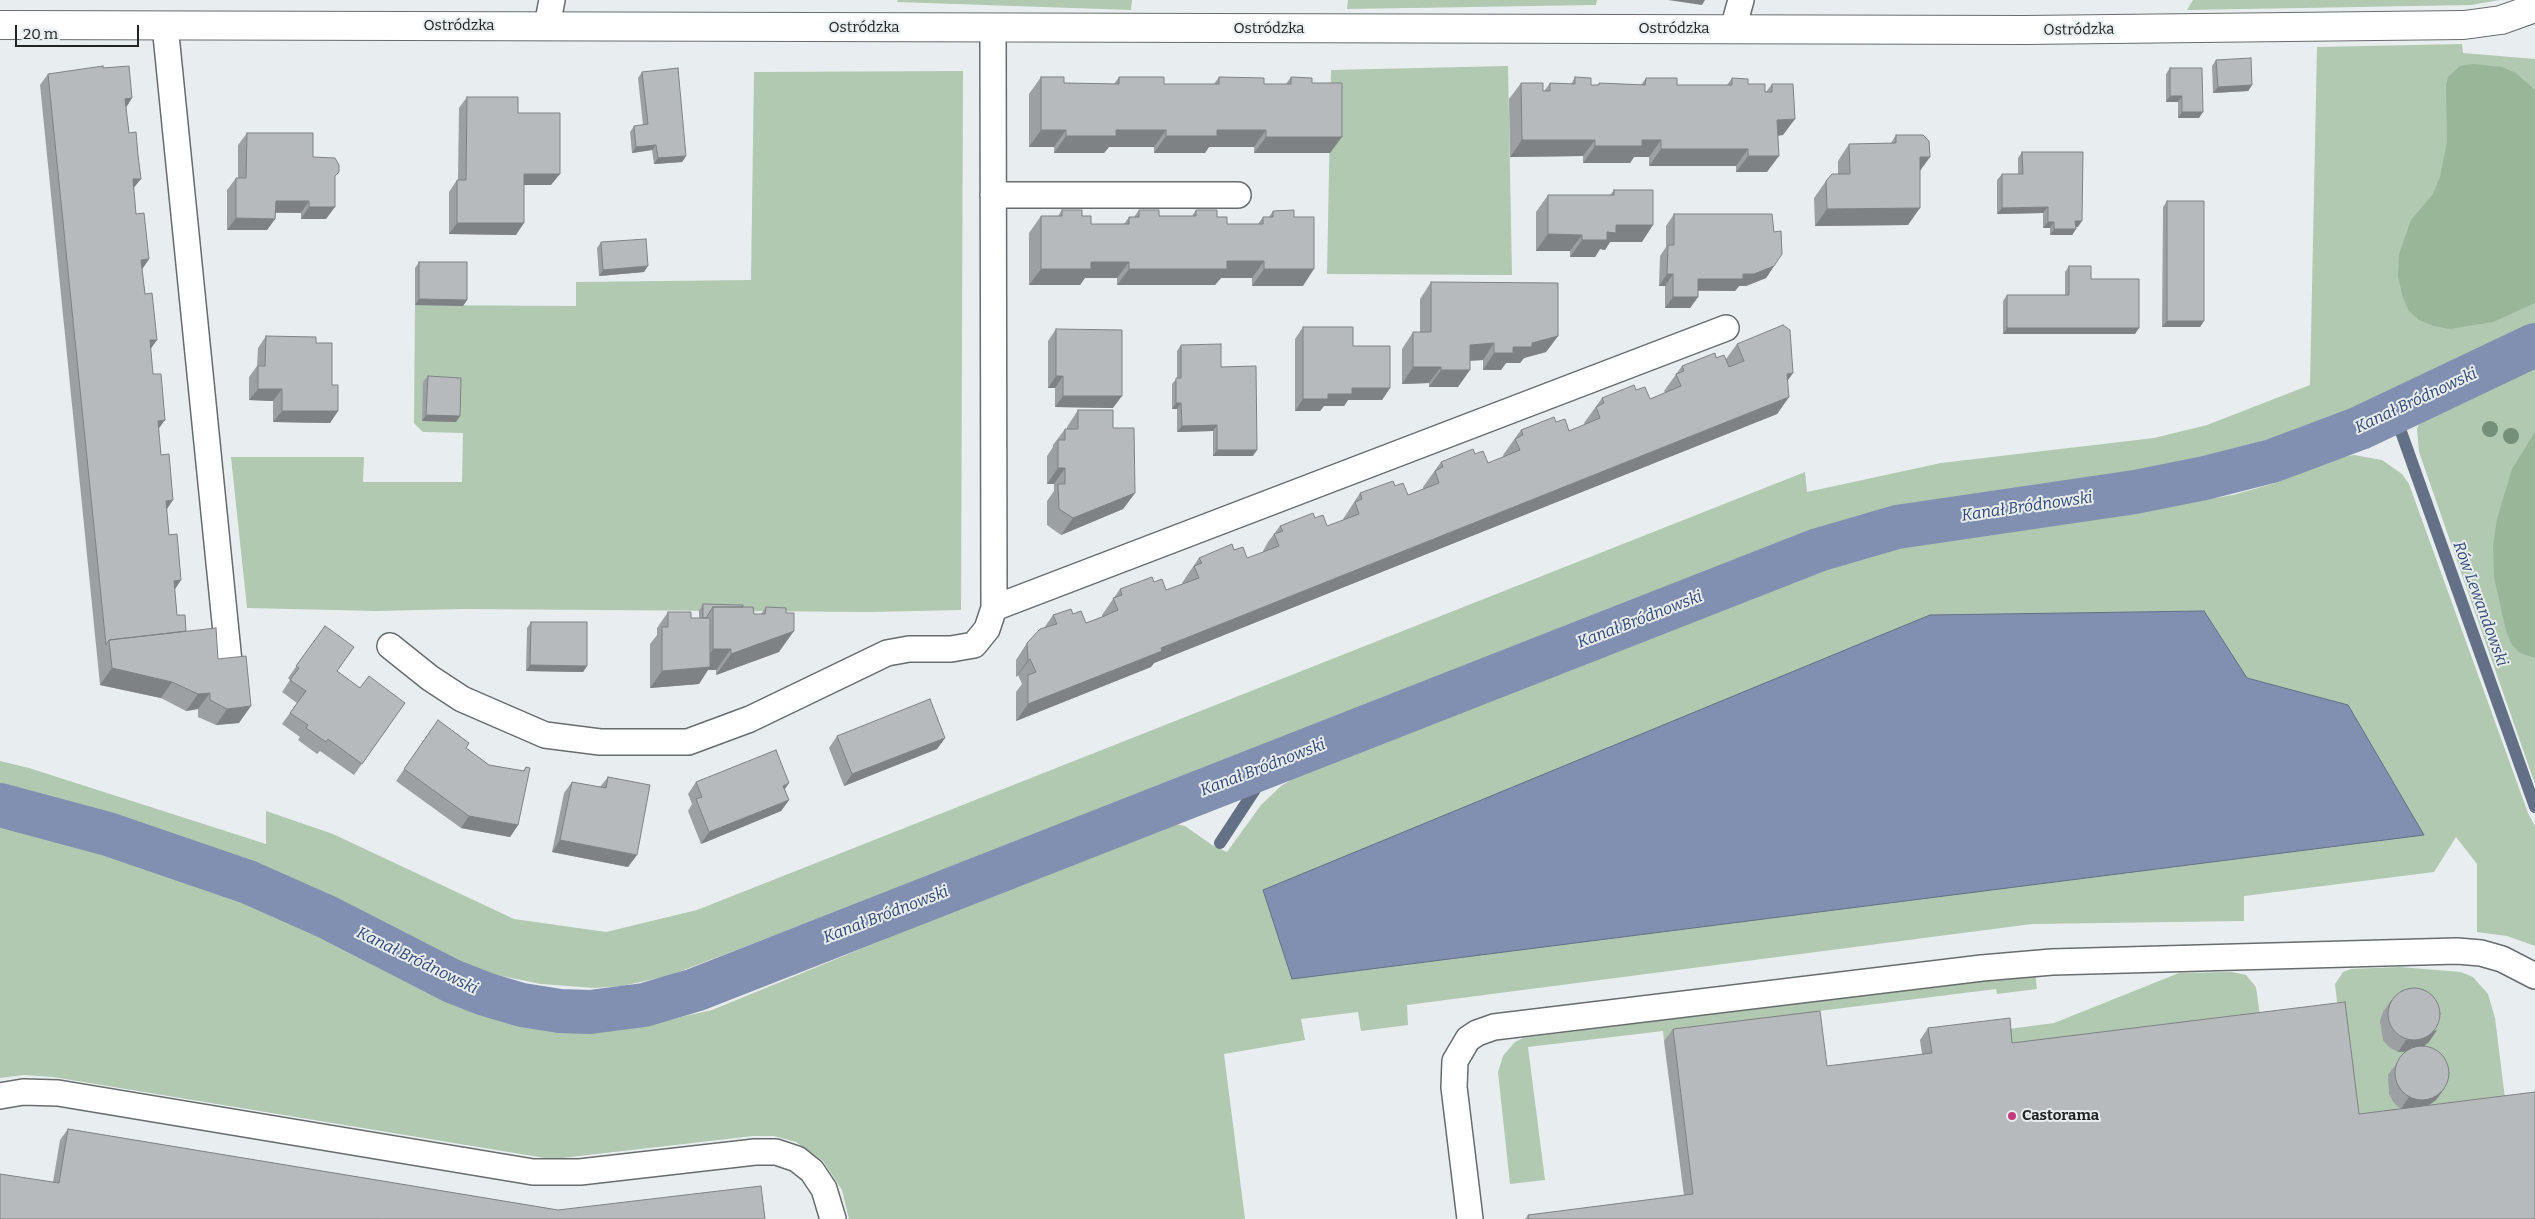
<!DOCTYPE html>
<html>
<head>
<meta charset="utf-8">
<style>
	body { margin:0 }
	#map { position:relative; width:2535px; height:1219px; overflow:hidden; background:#e8eeef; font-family:Bitter,serif }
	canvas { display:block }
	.scale { position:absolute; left:15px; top:25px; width:124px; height:22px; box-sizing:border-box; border:2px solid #222424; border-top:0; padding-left:6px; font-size:15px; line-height:18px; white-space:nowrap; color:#222424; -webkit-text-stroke:4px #e8eeef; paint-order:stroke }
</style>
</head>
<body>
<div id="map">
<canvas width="2535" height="1219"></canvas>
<div class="scale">20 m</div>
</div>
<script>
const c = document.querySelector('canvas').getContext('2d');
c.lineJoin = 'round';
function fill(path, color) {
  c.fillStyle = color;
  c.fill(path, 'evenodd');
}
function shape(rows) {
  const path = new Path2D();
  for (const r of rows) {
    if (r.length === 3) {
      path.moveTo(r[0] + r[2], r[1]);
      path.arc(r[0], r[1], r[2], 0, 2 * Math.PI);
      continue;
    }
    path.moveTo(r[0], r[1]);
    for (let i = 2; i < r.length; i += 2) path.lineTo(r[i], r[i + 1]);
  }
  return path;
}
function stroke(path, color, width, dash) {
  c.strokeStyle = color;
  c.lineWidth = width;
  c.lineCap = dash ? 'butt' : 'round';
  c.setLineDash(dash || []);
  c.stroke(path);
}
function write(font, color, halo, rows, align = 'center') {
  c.font = font + ' Bitter,serif';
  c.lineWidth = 4;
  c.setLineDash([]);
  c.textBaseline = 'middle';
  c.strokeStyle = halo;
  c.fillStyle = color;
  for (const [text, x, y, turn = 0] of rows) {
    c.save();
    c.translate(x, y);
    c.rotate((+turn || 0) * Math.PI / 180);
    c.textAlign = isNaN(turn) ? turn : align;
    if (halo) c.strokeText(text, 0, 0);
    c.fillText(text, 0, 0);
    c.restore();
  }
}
fill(shape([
	[898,0,1132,0,1131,10,897,2],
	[1348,0,1597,0,1596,5,1347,9],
	[2193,0,2500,0,2471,5,2187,10],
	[2462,44,2463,53,2535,59,2535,333,2310,435,2263,449,2177,469,1883,518,1816,538,668,976,622,986,595,988,541,984,492,974,443,955,348,907,277,875,73,807,0,788,0,761,29,768,266,844,266,811,333,834,514,919,606,932,697,910,1805,472,1807,492,1941,463,2154,438,2207,425,2310,385,2317,47],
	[1508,66,1512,275,1327,274,1331,70],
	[963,71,961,610,869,612,463,609,377,611,247,608,231,457,364,457,363,482,462,482,463,433,423,432,414,423,415,305,576,306,576,282,751,280,754,72],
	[2535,358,2535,784,2419,452,2417,429,2425,410,2433,403],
	[2354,455,2382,460,2402,474,2409,484,2528,813,2535,826,2535,946,2507,936,2477,932,2477,864,2456,837,2434,872,2244,896,2244,921,2032,924,1407,1005,1408,1025,1361,1031,1358,1012,1301,1019,1305,1040,1224,1054,1245,1219,849,1219,842,1190,823,1161,796,1142,774,1136,753,1136,562,1158,545,1158,53,1077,24,1075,0,1078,0,825,93,848,214,887,335,940,452,1002,484,1014,518,1023,560,1028,603,1029,641,1026,712,1010,1156,828,1176,824,1185,826,1212,845,1227,852,1261,805,1281,786,1307,770,1856,558,1896,546,1948,535,2004,526,2158,508,2233,495,2279,482,2331,459],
	[2400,967,2461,972,2473,977,2488,994,2495,1018,2506,1106,2351,1125,2335,984,2343,972,2351,969],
	[2232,972,2246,975,2256,987,2261,1023,2004,1055,2001,1030,2054,1023,2179,973],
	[2035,973,2037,989,1997,994,1996,989,1811,1012,1812,1022,1664,1041,1663,1031,1528,1047,1545,1180,1510,1184,1498,1072,1503,1056,1515,1042,1523,1038]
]), '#b1c8b1');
fill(shape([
	[2473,64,2502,67,2516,73,2535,90,2535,303,2493,322,2450,329,2433,326,2419,320,2409,311,2403,298,2398,277,2399,254,2411,220,2433,194,2440,177,2447,142,2446,85,2448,77,2460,66],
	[2535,432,2535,658,2520,653,2512,645,2506,631,2494,577,2493,546,2497,519,2512,469]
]), '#9ab699');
const water = shape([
	[2204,611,2247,678,2348,705,2424,835,1292,979,1263,890,1930,615,2204,611]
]);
fill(water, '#8190b0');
stroke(water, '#647086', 1);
stroke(shape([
	[2394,412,2535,807],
	[1220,843,1256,788,1272,770,1295,755]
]), '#647086', 12);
stroke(shape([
	[0,805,108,834,248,882,327,917,452,981,485,994,522,1005,560,1011,590,1012,644,1005,695,990,1818,550,1897,527,2135,492,2205,478,2272,461,2360,428,2535,345]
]), '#8190b0', 44);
const lane = shape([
	[165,25,229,662],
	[547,26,552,0],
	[993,29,994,608],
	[1733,29,1741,0],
	[993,195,1238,195],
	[390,646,430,678,462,699,545,735,600,742,688,742,750,719,887,653,909,649,951,649,974,645,987,629,994,608,1726,328],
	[0,1096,23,1092,58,1093,533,1172,580,1172,755,1152,776,1152,797,1159,812,1171,824,1189,833,1219],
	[1470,1219,1454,1087,1455,1061,1468,1039,1477,1033,1494,1027,1982,968,2052,962,2457,951,2481,953,2502,959,2535,976]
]);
const street = shape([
	[0,25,2025,30,2464,25,2501,20,2535,8]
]);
stroke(lane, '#686c6d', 28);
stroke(street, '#686c6d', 30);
stroke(lane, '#fff', 25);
stroke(street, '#fff', 28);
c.fillStyle = '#748f7a';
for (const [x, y] of [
	[2490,429],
	[2511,436]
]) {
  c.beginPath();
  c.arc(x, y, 8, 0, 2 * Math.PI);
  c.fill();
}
fill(shape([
	[2216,60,2252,85,2248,91,2213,93,2212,66],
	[103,68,132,98,126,108,136,214,149,259,142,269,145,294,157,340,150,349,169,535,181,580,175,589,177,615,186,631,218,659,239,723,216,725,198,717,198,709,186,711,161,698,100,685,40,85,48,74],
	[2170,68,2199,118,2178,118,2178,102,2166,102,2166,74],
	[642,72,686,156,682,162,654,164,652,150,632,153,630,132,634,126,643,125,638,78],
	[1041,77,1064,83,1114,84,1119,77,1164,84,1214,84,1219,77,1264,84,1286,84,1291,77,1312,83,1330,153,1254,153,1254,147,1209,147,1205,153,1154,153,1154,147,1109,147,1104,153,1054,153,1054,147,1029,147,1029,94],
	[1575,77,1591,85,1598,85,1599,83,1641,85,1646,78,1677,85,1727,85,1732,78,1748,84,1765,92,1766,92,1772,84,1783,135,1777,136,1767,172,1736,172,1736,166,1649,166,1649,157,1634,157,1630,163,1583,163,1583,156,1510,157,1509,99,1521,83,1544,91,1550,83,1571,84],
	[467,97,518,113,551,185,524,185,516,235,449,234,449,192,457,180,458,180,459,108],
	[247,133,313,157,335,178,326,219,301,219,301,213,276,213,275,219,267,230,227,230,227,190,236,178,238,178,238,145],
	[1896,135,1930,157,1920,171,1908,225,1815,226,1814,198,1826,181,1838,174,1838,161,1849,144,1891,143],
	[2022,152,2078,227,2076,227,2076,229,2072,235,2050,235,2050,228,2043,228,2043,213,1997,214,1997,180,2002,174,2018,174,2018,158],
	[1614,190,1642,242,1610,242,1605,250,1600,249,1595,257,1570,257,1570,251,1536,251,1536,212,1548,195,1610,195],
	[2167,201,2204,321,2200,327,2162,327,2163,207],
	[1062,210,1082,216,1091,224,1124,224,1129,217,1134,217,1139,210,1159,216,1192,216,1196,210,1217,217,1227,224,1258,224,1263,217,1269,217,1273,211,1294,217,1303,286,1252,286,1252,278,1221,278,1215,285,1117,285,1117,278,1085,278,1080,285,1029,285,1029,233,1041,216,1058,216],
	[1674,214,1774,266,1766,278,1746,286,1739,286,1735,291,1698,291,1698,297,1690,308,1665,308,1665,286,1659,286,1660,256,1666,247,1666,226],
	[601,242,644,272,599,276,597,248],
	[419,262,467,300,463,306,415,305,415,268],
	[2069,266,2091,279,2135,334,2003,334,2003,301,2007,295,2065,295,2065,272],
	[1431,282,1558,336,1546,352,1524,358,1520,363,1506,363,1501,370,1483,370,1483,360,1470,361,1458,387,1429,387,1429,383,1402,384,1402,349,1413,332,1420,332,1420,299],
	[1303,327,1353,346,1390,388,1382,400,1348,400,1344,406,1324,406,1320,411,1295,411,1295,339],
	[1056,329,1113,408,1055,407,1055,388,1048,388,1048,341],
	[266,336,316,343,332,385,338,411,330,423,273,422,273,401,249,400,249,377,257,366,258,348],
	[1737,344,1793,373,1787,381,1789,397,1777,414,1154,663,1151,667,1016,721,1016,692,1022,684,1018,675,1016,677,1016,660,1027,643,1044,628,1053,615,1073,614,1086,623,1102,617,1102,615,1120,589,1154,582,1166,590,1183,584,1182,583,1188,574,1199,558,1234,550,1247,558,1263,552,1263,551,1268,542,1280,526,1315,518,1327,526,1344,520,1343,519,1349,510,1360,493,1395,486,1408,495,1423,489,1423,487,1441,462,1475,454,1488,463,1504,457,1503,455,1521,430,1556,422,1569,431,1585,425,1584,423,1602,398,1636,390,1650,399,1665,393,1664,391,1682,366,1716,358,1726,359],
	[1181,345,1221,367,1253,456,1213,456,1213,431,1177,432,1177,409,1172,409,1172,384,1177,378,1177,351],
	[428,376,456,422,422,421,423,382],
	[1078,410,1113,428,1135,493,1123,509,1061,535,1047,525,1047,501,1054,491,1054,484,1047,484,1047,456,1053,447,1053,445,1065,429,1067,429,1067,427],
	[703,604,743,607,754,614,761,614,766,607,779,652,716,675,716,670,708,670,699,684,650,688,650,644,657,635,657,628,668,612,691,618,699,618,699,610],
	[531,622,587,666,583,672,526,671,527,628],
	[325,626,337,671,360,688,405,703,354,775,320,751,317,754,298,740,300,737,282,724,297,703,282,692,290,680,288,678],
	[438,720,466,748,489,765,523,771,526,767,518,825,510,837,461,828,396,781],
	[837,736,945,738,937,749,844,786,829,748],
	[608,777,628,867,552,852,564,793,572,782,600,787],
	[696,782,785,790,789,800,781,811,701,844,688,811,692,804,688,794],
	[2391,1000,2429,1042,2424,1046,2444,1089,2436,1100,2429,1105,2535,1219,1525,1219,1528,1215,1684,1196,1664,1041,1673,1029,1827,1066,1922,1054,1920,1040,1928,1028,2012,1043,2359,1114,2401,1109,2394,1103,2389,1094,2388,1075,2406,1051,2398,1052,2389,1047,2383,1040,2380,1021,2383,1012],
	[68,1129,558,1210,0,1219,53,1182,60,1140]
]), '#9da0a3');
fill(shape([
	[1668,0,1705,0,1702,5],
	[2252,85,2248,91,2213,93,2218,87],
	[2170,96,2182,96,2178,102,2166,102],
	[132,98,124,110,125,99],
	[2182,112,2203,112,2199,118,2178,118],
	[1795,119,1783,135,1765,137,1777,120],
	[1041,130,1066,130,1054,147,1029,147],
	[1116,130,1166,130,1154,147,1109,147,1104,153,1054,153,1066,136],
	[1217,130,1266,130,1254,147,1209,147,1205,153,1154,153,1166,136],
	[1266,137,1342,137,1330,153,1254,153],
	[1522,140,1595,140,1583,156,1510,157],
	[1642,140,1661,140,1649,157,1634,157,1630,163,1583,163,1595,146],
	[656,145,652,150,632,153,636,147],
	[1661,149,1748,149,1736,166,1649,166],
	[686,156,682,162,654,164,658,158],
	[1748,156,1779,156,1767,172,1736,172],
	[1920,157,1930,157,1918,173],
	[524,174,560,174,551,185,516,185],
	[133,179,141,179,132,190],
	[276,201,309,201,301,213,268,212],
	[309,207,335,207,326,219,301,219],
	[2048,207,2043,213,1997,214,2002,208],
	[1920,208,1908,225,1815,226,1827,209],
	[236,218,275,219,267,230,227,230],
	[2075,221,2082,221,2078,227,2071,227],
	[2048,222,2054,222,2050,228,2043,228],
	[457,223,524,223,516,235,449,234],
	[1616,225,1653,225,1642,242,1610,242,1605,250,1600,249,1595,257,1570,257,1582,240,1607,232],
	[2054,229,2076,229,2072,235,2050,235],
	[1548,234,1582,235,1570,251,1536,251],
	[149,259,141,271,141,260],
	[1227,261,1264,261,1252,278,1221,278,1215,285,1117,285,1129,269],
	[1091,262,1129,262,1117,278,1085,278,1080,285,1029,285,1041,269],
	[648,266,644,272,599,276,603,270],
	[1774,266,1766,278,1746,286,1739,286,1735,291,1690,290,1698,279,1743,274],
	[1264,269,1314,269,1303,286,1252,286],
	[1667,274,1673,274,1665,286,1659,286],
	[1673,297,1698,297,1690,308,1665,308],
	[419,299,467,300,463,306,415,305],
	[2167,321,2204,321,2200,327,2162,327],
	[2007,328,2139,328,2135,334,2003,334],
	[1558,336,1546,352,1524,358,1520,363,1506,363,1501,370,1483,370,1494,353,1513,347],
	[150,340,157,340,149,351],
	[1494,343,1483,360,1458,361,1470,345],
	[1413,367,1441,367,1429,383,1402,384],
	[1441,370,1470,370,1458,387,1429,387],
	[1793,373,1781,390,1787,374],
	[1056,376,1063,376,1055,388,1048,388],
	[1352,388,1390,388,1382,400,1348,400,1344,406,1324,406,1320,411,1295,411,1303,399],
	[258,389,282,389,273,401,249,400],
	[1063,396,1122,396,1113,408,1055,407],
	[1789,397,1777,414,1154,663,1151,667,1016,721,1028,704,1161,648],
	[1176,403,1181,403,1177,409,1172,409],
	[282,411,338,411,330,423,273,422],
	[426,415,460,416,456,422,422,421],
	[165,420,157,431,158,421],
	[1217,425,1213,431,1177,432,1182,426],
	[1217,450,1257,450,1253,456,1213,456],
	[1058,468,1065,468,1054,484,1047,484],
	[1135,493,1123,509,1061,535,1073,518],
	[173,500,165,512,166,501],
	[181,580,173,592,174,581],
	[794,631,779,652,716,675,731,654],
	[713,649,731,649,716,670,708,670,699,684,650,688,662,671,701,668],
	[1030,659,1018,675,1016,677,1028,660],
	[530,665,587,666,583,672,526,671],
	[112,668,172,682,161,698,100,685],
	[210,693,198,709,186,711,198,694],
	[251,706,239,723,216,725,227,709],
	[945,738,937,749,844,786,852,774],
	[789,783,781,795,783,786],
	[789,800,781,811,701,844,709,832],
	[469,816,518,825,510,837,461,828],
	[560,840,637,855,628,867,552,852],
	[2437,1030,2429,1042,2418,1051,2398,1052,2406,1040],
	[2444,1089,2436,1100,2420,1111,2401,1109,2409,1097]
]), '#7f8284');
const building = shape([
	[2251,58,2252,85,2218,87,2216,60,2251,58],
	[103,66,103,68,129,66,132,98,125,99,129,133,136,132,138,155,141,179,133,179,136,214,144,213,149,259,141,260,145,294,152,293,157,340,150,340,153,374,161,374,165,420,158,421,161,455,169,454,173,500,166,501,169,535,177,534,181,580,174,581,177,615,185,615,186,631,109,640,106,645,48,74,103,66],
	[678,68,686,156,658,158,656,145,636,147,634,126,648,124,642,72,678,68],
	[2170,68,2202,68,2203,112,2182,112,2182,96,2170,96,2170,68],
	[1041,77,1064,77,1064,83,1119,84,1119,77,1164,77,1164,84,1219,84,1219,77,1264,78,1264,84,1291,84,1291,77,1312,78,1312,83,1342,83,1342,137,1266,137,1266,130,1217,130,1217,136,1166,136,1166,130,1116,130,1116,136,1066,136,1066,130,1041,130,1041,77],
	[1575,77,1591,78,1591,85,1599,85,1599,83,1645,85,1646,78,1677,78,1677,85,1732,85,1732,78,1748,79,1748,84,1765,84,1765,92,1772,92,1772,84,1793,84,1795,119,1777,120,1779,156,1748,156,1748,149,1661,149,1661,140,1642,140,1642,146,1595,146,1595,140,1522,140,1521,83,1543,83,1543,91,1550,91,1550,83,1575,84,1575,77],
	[467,97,518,97,518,113,560,113,560,174,524,174,524,223,457,223,457,180,466,180,467,97],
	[247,133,313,133,313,157,335,158,339,165,339,172,335,176,335,207,309,207,309,201,276,201,275,219,236,218,236,178,246,178,247,133],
	[1896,135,1923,135,1929,141,1930,157,1920,157,1920,208,1827,209,1826,181,1832,174,1850,174,1849,144,1896,143,1896,135],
	[2022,152,2083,152,2082,221,2075,221,2076,229,2054,229,2054,222,2048,222,2048,207,2002,208,2002,174,2023,174,2022,152],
	[1614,190,1653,190,1653,225,1616,225,1616,233,1607,232,1607,240,1582,240,1582,235,1548,234,1548,195,1614,195,1614,190],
	[2167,201,2204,201,2204,321,2167,321,2167,201],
	[1062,210,1082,210,1082,216,1091,216,1091,224,1129,224,1129,217,1139,217,1139,210,1159,210,1159,216,1196,216,1196,210,1217,210,1217,217,1227,217,1227,224,1263,224,1263,217,1273,217,1273,211,1294,210,1294,217,1314,217,1314,269,1264,269,1264,261,1227,261,1227,269,1129,269,1129,262,1091,262,1091,269,1041,269,1041,216,1062,216,1062,210],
	[1674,214,1772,214,1774,232,1781,231,1782,254,1774,266,1754,274,1743,274,1743,279,1698,279,1698,297,1673,297,1673,274,1667,274,1668,245,1674,245,1674,214],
	[646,239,648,266,603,270,601,242,646,239],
	[419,262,467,262,467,300,419,299,419,262],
	[2069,266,2091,266,2091,279,2139,279,2139,328,2007,328,2007,295,2069,295,2069,266],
	[1431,282,1558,283,1558,336,1532,343,1532,347,1513,347,1513,353,1494,353,1494,343,1470,345,1470,370,1441,370,1441,367,1413,367,1413,332,1431,332,1431,282],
	[1783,325,1790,330,1793,373,1787,374,1789,397,1161,648,1162,651,1028,704,1028,675,1036,672,1030,659,1028,660,1027,643,1040,629,1057,624,1053,615,1071,609,1073,614,1081,611,1086,623,1102,617,1118,610,1113,598,1122,595,1120,589,1152,577,1154,582,1162,579,1166,590,1199,578,1194,566,1202,563,1199,558,1232,544,1234,550,1243,547,1247,558,1279,546,1274,534,1283,531,1280,526,1313,513,1315,518,1323,515,1327,526,1359,514,1355,502,1362,499,1360,493,1393,481,1395,486,1403,483,1408,495,1439,483,1435,471,1443,467,1441,462,1473,449,1475,454,1483,451,1488,463,1520,450,1515,439,1523,435,1521,430,1554,417,1556,422,1565,419,1569,431,1600,418,1596,407,1604,403,1602,398,1634,385,1636,390,1645,387,1650,399,1681,386,1676,374,1684,371,1682,366,1715,353,1716,358,1724,355,1729,367,1744,361,1737,344,1783,325],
	[1303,327,1353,327,1353,346,1390,346,1390,388,1352,388,1352,394,1328,394,1328,399,1303,399,1303,327],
	[1056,329,1122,330,1122,396,1063,396,1063,376,1056,376,1056,329],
	[266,336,316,337,316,343,332,343,332,385,338,385,338,411,282,411,282,389,258,389,258,366,265,366,266,336],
	[1221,344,1221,367,1256,366,1257,450,1217,450,1217,425,1182,426,1181,403,1176,403,1176,378,1181,378,1181,345,1221,344],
	[428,376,461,378,460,416,426,415,428,376],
	[1078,410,1113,410,1113,428,1134,428,1135,493,1073,518,1059,509,1058,484,1065,484,1065,468,1058,468,1058,440,1065,440,1065,429,1078,429,1078,410],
	[703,604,743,605,743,607,713,607,706,618,703,618,703,604],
	[713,607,753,607,754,614,765,614,766,607,786,608,786,613,794,613,794,631,731,654,731,649,713,649,713,607],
	[668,612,691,612,691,618,710,618,710,667,662,671,662,627,668,627,668,612],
	[531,622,587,622,587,666,530,665,531,622],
	[325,626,354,647,337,671,360,688,369,676,405,703,362,764,328,739,326,742,306,728,308,725,290,713,306,691,290,680,299,668,296,666,325,626],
	[216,628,218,659,246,656,251,706,227,709,210,700,210,693,198,694,172,682,112,668,109,640,216,628],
	[930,699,945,738,852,774,837,736,930,699],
	[438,720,469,743,466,748,489,765,524,771,526,767,530,768,518,825,469,816,404,769,438,720],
	[776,750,789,783,783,786,789,800,709,832,696,799,702,797,696,782,776,750],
	[608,777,650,785,637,855,560,840,572,782,606,788,608,777],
	[2414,1014,26],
	[2345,1002,2359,1114,2535,1092,2535,1219,1529,1219,1528,1215,1693,1194,1673,1029,1820,1011,1827,1066,1932,1053,1928,1028,2010,1018,2012,1043,2345,1002],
	[2422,1073,27],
	[68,1129,558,1210,761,1186,765,1219,0,1219,0,1174,59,1183,68,1129]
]);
fill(building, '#b6babd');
stroke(building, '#7f8284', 1);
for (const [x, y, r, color] of [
	[2012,1116,5,"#c43c7b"]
]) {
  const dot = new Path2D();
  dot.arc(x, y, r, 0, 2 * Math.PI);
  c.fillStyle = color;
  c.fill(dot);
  stroke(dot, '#e8eeef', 2);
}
write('15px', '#222424', '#e8eeef', [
	["Ostródzka",459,26],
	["Ostródzka",864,28],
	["Ostródzka",1269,29],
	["Ostródzka",1674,29],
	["Ostródzka",2079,30,-1]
]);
write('bold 15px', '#222424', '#e8eeef', [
	["Castorama",2022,1116]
], 'left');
write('italic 16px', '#314472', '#e8eeef', [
	["Kanał Bródnowski",2416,401,-25],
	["Kanał Bródnowski",2027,507,-8],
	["Rów Lewandowski",2480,604,70],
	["Kanał Bródnowski",1640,620,-21],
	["Kanał Bródnowski",1263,768,-21],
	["Kanał Bródnowski",886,915,-21],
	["Kanał Bródnowski",417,961,26]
]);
</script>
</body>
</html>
